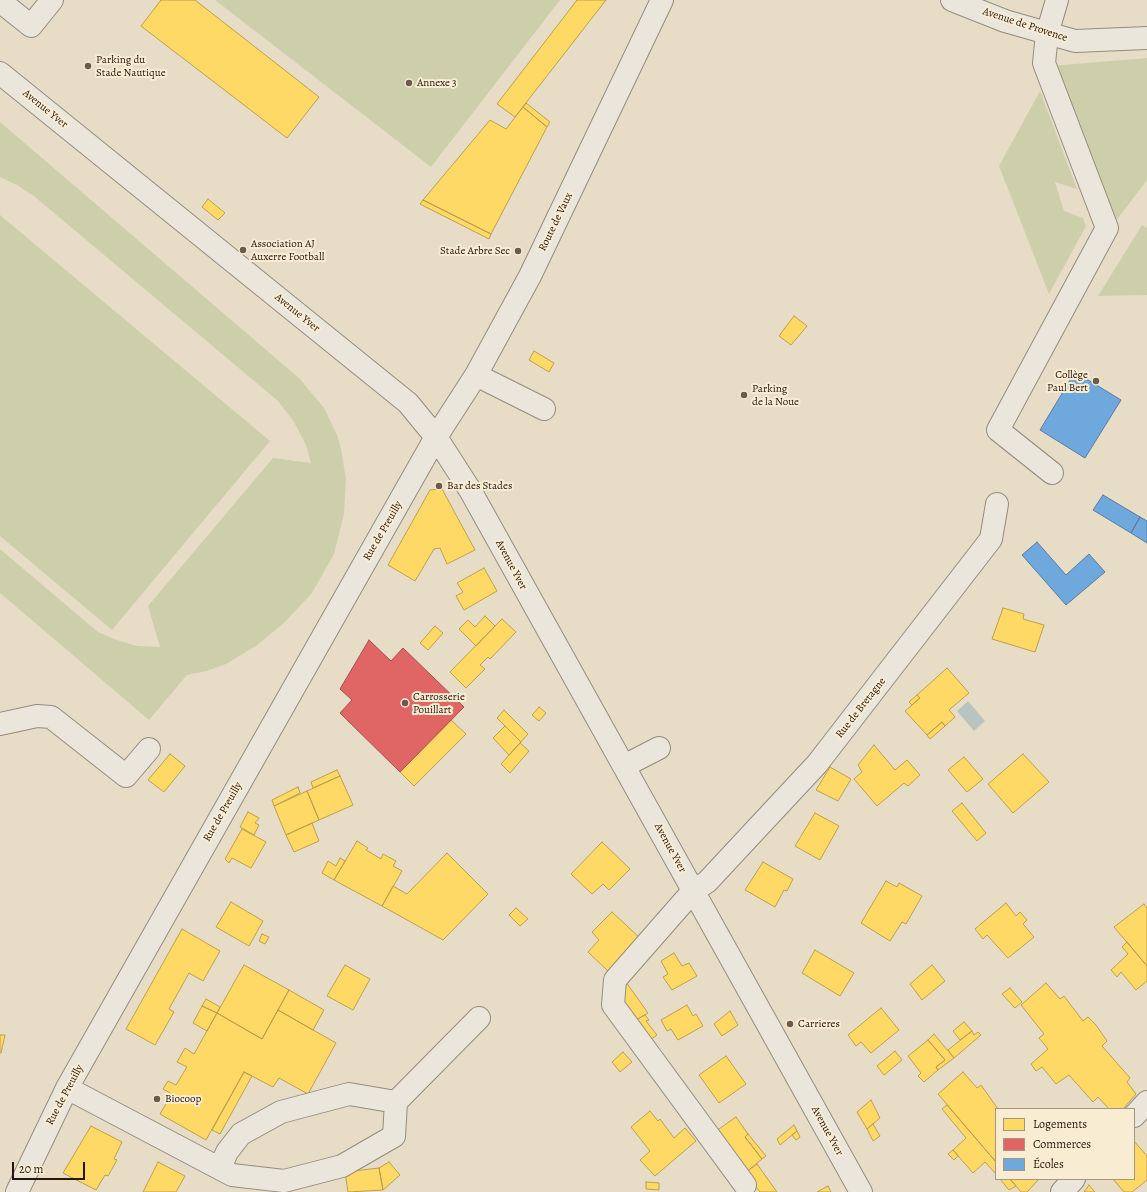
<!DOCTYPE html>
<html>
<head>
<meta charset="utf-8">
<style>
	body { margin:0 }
	#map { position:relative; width:1147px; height:1192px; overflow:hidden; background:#e7ddc7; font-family:Alegreya,serif }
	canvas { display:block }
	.legend { position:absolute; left:995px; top:1108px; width:140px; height:72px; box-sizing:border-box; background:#f8ecd2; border:1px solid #a49683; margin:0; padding:5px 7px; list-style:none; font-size:12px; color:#26150d }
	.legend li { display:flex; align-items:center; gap:8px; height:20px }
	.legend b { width:20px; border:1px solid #a49683 }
	.scale { position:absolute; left:12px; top:1162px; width:73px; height:18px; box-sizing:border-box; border:2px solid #26150d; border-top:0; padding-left:5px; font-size:12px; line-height:14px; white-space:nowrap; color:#26150d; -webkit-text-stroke:3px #f8ecd2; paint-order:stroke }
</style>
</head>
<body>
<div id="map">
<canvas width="1147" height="1192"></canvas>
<ul class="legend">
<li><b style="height:11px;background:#ffd966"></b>Logements</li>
<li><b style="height:11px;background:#e06666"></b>Commerces</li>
<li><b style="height:11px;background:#6fa8dc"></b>Écoles</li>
</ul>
<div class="scale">20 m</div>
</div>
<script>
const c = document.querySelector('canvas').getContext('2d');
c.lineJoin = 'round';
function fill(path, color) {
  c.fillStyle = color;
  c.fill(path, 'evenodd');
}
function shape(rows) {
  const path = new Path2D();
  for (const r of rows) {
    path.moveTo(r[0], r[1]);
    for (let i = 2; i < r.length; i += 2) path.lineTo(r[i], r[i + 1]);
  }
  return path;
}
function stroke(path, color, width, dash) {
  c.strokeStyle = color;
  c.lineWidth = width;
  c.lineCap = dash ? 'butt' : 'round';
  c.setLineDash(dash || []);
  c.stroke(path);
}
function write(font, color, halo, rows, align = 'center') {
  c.font = font + ' Alegreya,serif';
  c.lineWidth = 4;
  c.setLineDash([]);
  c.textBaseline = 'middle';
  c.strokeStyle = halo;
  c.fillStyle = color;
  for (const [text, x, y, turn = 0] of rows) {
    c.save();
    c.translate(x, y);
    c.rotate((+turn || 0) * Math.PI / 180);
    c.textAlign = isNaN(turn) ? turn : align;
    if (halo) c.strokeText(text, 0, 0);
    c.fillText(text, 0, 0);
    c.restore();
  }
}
fill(shape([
	[215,0,560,0,431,167],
	[1147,58,1147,180,1113,225,1050,66],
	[1040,91,1077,189,1055,182,1064,211,1083,218,1086,226,1049,294,999,166],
	[0,122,299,378,324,408,337,435,341,449,346,479,344,514,334,554,312,593,284,623,256,646,226,664,207,671,187,675,149,720,0,593,0,549,98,632,117,640,137,646,160,647,148,606,273,458,311,463,306,445,294,422,278,401,35,197,17,185,0,177],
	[0,215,270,441,112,630,0,536],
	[1142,225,1147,228,1147,295,1098,296]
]), '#cdcfaa');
fill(shape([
	[968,701,985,721,974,731,957,711]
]), '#b7c4bf');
const homes = shape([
	[161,0,195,0,319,97,287,138,141,26,161,0],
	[577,0,606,0,515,117,497,104,577,0],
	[526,103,550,122,547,127,523,107,526,103],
	[523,107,547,127,491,234,423,200,490,120,506,129,523,107],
	[208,199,225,213,218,220,202,207,208,199],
	[423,200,491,234,489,239,420,204,423,200],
	[794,316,807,326,791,345,779,336,794,316],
	[534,351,554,363,549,372,529,360,534,351],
	[442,489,475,550,447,564,440,548,434,549,415,581,388,565,430,490,442,489],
	[484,568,497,591,464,610,456,596,463,592,457,583,484,568],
	[1003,608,1024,614,1023,619,1044,625,1035,652,992,639,1003,608],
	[485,616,495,626,476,646,459,629,468,620,475,627,485,616],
	[502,619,516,632,490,659,488,657,480,665,485,669,466,688,450,672,502,619],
	[435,626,443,633,428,650,420,643,435,626],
	[947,668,969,693,949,710,955,717,945,726,942,722,927,735,905,711,920,698,917,695,947,668],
	[917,695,920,698,912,705,909,702,917,695],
	[539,707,546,713,539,721,532,715,539,707],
	[504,710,528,734,521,742,497,718,504,710],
	[451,720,466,734,414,786,400,772,451,720],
	[942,722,945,726,930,739,927,735,942,722],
	[505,726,521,742,509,755,493,738,505,726],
	[520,743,529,751,510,773,501,764,520,743],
	[874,745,895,770,907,760,920,775,908,786,904,783,877,806,854,779,862,772,858,765,874,745],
	[170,754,185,766,164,792,148,780,170,754],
	[1023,754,1049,782,1013,813,988,784,1023,754],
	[964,757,983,779,967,792,948,770,964,757],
	[830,767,851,779,838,801,816,790,830,767],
	[337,770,340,776,313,788,311,782,337,770],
	[340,776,353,805,319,820,307,791,340,776],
	[298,787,300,793,274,806,272,800,298,787],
	[307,791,319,820,286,835,274,806,307,791],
	[962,803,986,833,977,841,952,811,962,803],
	[248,812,259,818,255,823,259,825,254,835,240,827,248,812],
	[815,813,839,826,820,860,795,846,815,813],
	[312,823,319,841,294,852,286,835,312,823],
	[242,829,266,842,251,868,232,858,229,863,225,859,242,829],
	[357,841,368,848,366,850,381,859,383,854,396,861,393,866,402,871,382,906,334,880,357,841],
	[602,842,630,869,609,890,603,884,592,894,571,874,602,842],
	[447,853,488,894,443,940,382,906,393,886,407,894,447,853],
	[340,858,345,861,334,880,322,873,328,861,336,866,340,858],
	[763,862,793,879,787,891,784,890,775,907,745,890,763,862],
	[886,881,897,887,899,883,922,896,906,924,902,922,890,941,861,923,886,881],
	[231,902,263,921,249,946,216,927,231,902],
	[1006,903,1016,916,1020,912,1027,920,1023,924,1034,937,1008,958,987,935,983,939,975,929,1006,903],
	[1144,904,1147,908,1147,966,1114,927,1144,904],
	[516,908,528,919,520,926,509,915,516,908],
	[612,912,641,939,609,972,588,952,599,940,592,932,612,912],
	[182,929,220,951,203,981,189,973,169,1009,174,1012,155,1045,126,1029,182,929],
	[262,934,269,937,265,944,259,941,262,934],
	[1127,942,1147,966,1147,981,1136,990,1121,972,1117,977,1111,970,1128,954,1122,947,1127,942],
	[815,950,854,973,840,996,802,973,815,950],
	[674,953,682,966,689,963,697,976,672,990,663,977,668,974,661,961,674,953],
	[244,965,289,990,262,1039,217,1013,244,965],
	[345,965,370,979,353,1010,327,996,345,965],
	[932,965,945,981,922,1000,910,984,932,965],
	[626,982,648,1013,636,1020,621,1000,626,982],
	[1046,983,1060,999,1064,996,1083,1021,1088,1017,1096,1025,1107,1041,1102,1046,1130,1078,1127,1082,1136,1094,1123,1109,1109,1109,1098,1097,1093,1102,1069,1075,1056,1084,1042,1067,1036,1071,1031,1064,1048,1049,1039,1038,1044,1034,1021,1005,1046,983],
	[1010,988,1022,1002,1015,1008,1002,994,1010,988],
	[289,990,324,1010,313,1030,278,1010,289,990],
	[206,999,220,1007,217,1013,202,1006,206,999],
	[687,1005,693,1016,696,1014,703,1026,678,1040,671,1029,667,1031,661,1020,687,1005],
	[202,1006,217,1013,207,1031,193,1023,202,1006],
	[881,1008,899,1030,871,1053,861,1042,856,1046,848,1035,881,1008],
	[278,1010,336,1043,308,1094,279,1078,273,1087,244,1072,206,1140,160,1114,172,1094,163,1089,168,1081,176,1085,187,1067,177,1062,185,1048,194,1054,217,1013,262,1039,278,1010],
	[730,1011,738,1025,722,1036,714,1024,730,1011],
	[645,1015,649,1020,646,1021,657,1035,650,1040,636,1020,645,1015],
	[964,1022,972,1031,960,1040,953,1031,964,1022],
	[972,1031,974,1035,978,1032,981,1035,954,1058,948,1050,972,1031],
	[934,1034,954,1058,938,1070,936,1067,945,1060,928,1040,934,1034],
	[0,1035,5,1035,1,1053,0,1053,0,1035],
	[928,1040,945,1060,936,1067,938,1070,924,1082,918,1076,921,1073,908,1056,928,1040],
	[895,1051,902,1060,884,1075,877,1066,895,1051],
	[623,1052,632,1062,620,1072,612,1062,623,1052],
	[726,1056,746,1084,719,1103,699,1075,726,1056],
	[244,1072,252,1076,220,1134,212,1130,244,1072],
	[963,1072,977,1088,981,1085,998,1109,996,1109,996,1162,938,1094,963,1072],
	[871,1100,880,1118,867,1129,857,1112,871,1100],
	[947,1105,996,1162,996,1174,985,1162,973,1173,953,1150,966,1138,942,1109,947,1105],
	[650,1111,658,1121,660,1119,674,1138,685,1128,696,1141,655,1176,640,1160,650,1151,631,1127,650,1111],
	[736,1117,748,1134,745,1137,762,1159,745,1173,716,1131,736,1117],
	[873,1124,880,1136,873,1141,867,1129,873,1124],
	[794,1125,797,1131,780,1145,777,1139,794,1125],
	[91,1126,122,1142,114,1159,117,1160,108,1176,105,1175,96,1190,63,1173,91,1126],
	[797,1131,800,1137,796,1140,792,1135,797,1131],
	[748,1134,766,1156,762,1159,745,1137,748,1134],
	[1134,1141,1147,1156,1147,1180,1132,1192,1124,1192,1113,1179,1134,1179,1134,1141],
	[953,1150,958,1156,954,1160,948,1154,953,1150],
	[158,1162,185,1176,176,1192,143,1192,158,1162],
	[389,1162,400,1175,383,1190,379,1168,389,1162],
	[757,1164,777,1192,760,1192,745,1173,757,1164],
	[379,1168,383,1190,348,1192,345,1172,379,1168],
	[1000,1179,1010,1179,1016,1186,1009,1190,1000,1179],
	[1010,1179,1039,1179,1027,1192,1021,1192,1010,1179],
	[646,1182,659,1183,659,1190,646,1189,646,1182],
	[1089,1185,1095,1192,1084,1192,1089,1185],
	[828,1186,831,1192,817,1192,828,1186]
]);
fill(homes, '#ffd966');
stroke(homes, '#be9e4b', 1);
const shops = shape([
	[369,640,391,661,403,648,464,707,400,772,340,713,352,700,340,689,369,640]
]);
fill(shops, '#e06666');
stroke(shops, '#a84e4b', 1);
const schools = shape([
	[1075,372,1121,400,1085,458,1040,430,1075,372],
	[1103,495,1140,517,1131,533,1093,510,1103,495],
	[1140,517,1147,521,1147,543,1131,533,1140,517],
	[1037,542,1066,575,1089,554,1105,572,1066,605,1022,555,1037,542]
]);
fill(schools, '#6fa8dc');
stroke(schools, '#597c9e', 1);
const minor = shape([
	[952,0,1005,21,1075,41,1147,38],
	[0,1,31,26,52,0],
	[0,73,408,403,436,437,470,490,861,1192],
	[476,375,544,409],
	[1052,473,998,430,1107,228,1044,63,1047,34,1057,0],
	[0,724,37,716,51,717,126,776,149,749],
	[624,766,659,748],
	[67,1088,232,1175,284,1181,342,1166,394,1136,396,1102,349,1094,281,1112,241,1134,227,1152,220,1168],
	[396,1102,479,1018],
	[1134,1116,1147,1102],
	[745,1185,613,1005,615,980,693,891,707,882,817,764,991,539,997,504],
	[17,1192,67,1088,436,437,476,375,530,276,662,0],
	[1062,1192,1074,1179]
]);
stroke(minor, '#938c7e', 24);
stroke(minor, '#ebe6db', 22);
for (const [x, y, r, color] of [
	[88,66,4,"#6a5b4e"],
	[409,83,4,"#6a5b4e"],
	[243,250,4,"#6a5b4e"],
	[518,251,4,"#6a5b4e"],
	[1096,381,4,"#6a5b4e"],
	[744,395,4,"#6a5b4e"],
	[439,486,4,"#6a5b4e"],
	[405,703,4,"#6a5b4e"],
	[790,1024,4,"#6a5b4e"],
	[157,1099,4,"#6a5b4e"]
]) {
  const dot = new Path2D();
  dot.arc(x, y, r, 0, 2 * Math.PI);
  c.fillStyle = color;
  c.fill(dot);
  stroke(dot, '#f8ecd2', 1.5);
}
write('11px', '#26150d', '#f8ecd2', [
	["Avenue de Provence",1025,25,18],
	["Avenue Yver",45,109,39],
	["Route de Vaux",556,222,-64],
	["Avenue Yver",297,313,39],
	["Rue de Preuilly",383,531,-60],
	["Avenue Yver",511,565,62],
	["Rue de Bretagne",861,708,-52],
	["Rue de Preuilly",223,812,-60],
	["Avenue Yver",670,848,61],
	["Rue de Preuilly",65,1095,-62],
	["Avenue Yver",827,1131,61]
]);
write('11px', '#26150d', '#f8ecd2', [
	["Parking du",96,60],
	["Stade Nautique",96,73],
	["Annexe 3",417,83],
	["Association AJ",251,244],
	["Auxerre Football",251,257],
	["Stade Arbre Sec",510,251,"right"],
	["Collège",1088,375,"right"],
	["Paul Bert",1088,388,"right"],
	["Parking",752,389],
	["de la Noue",752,402],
	["Bar des Stades",447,486],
	["Carrosserie",413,697],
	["Pouillart",413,710],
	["Carrieres",798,1024],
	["Biocoop",165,1099]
], 'left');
</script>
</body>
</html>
